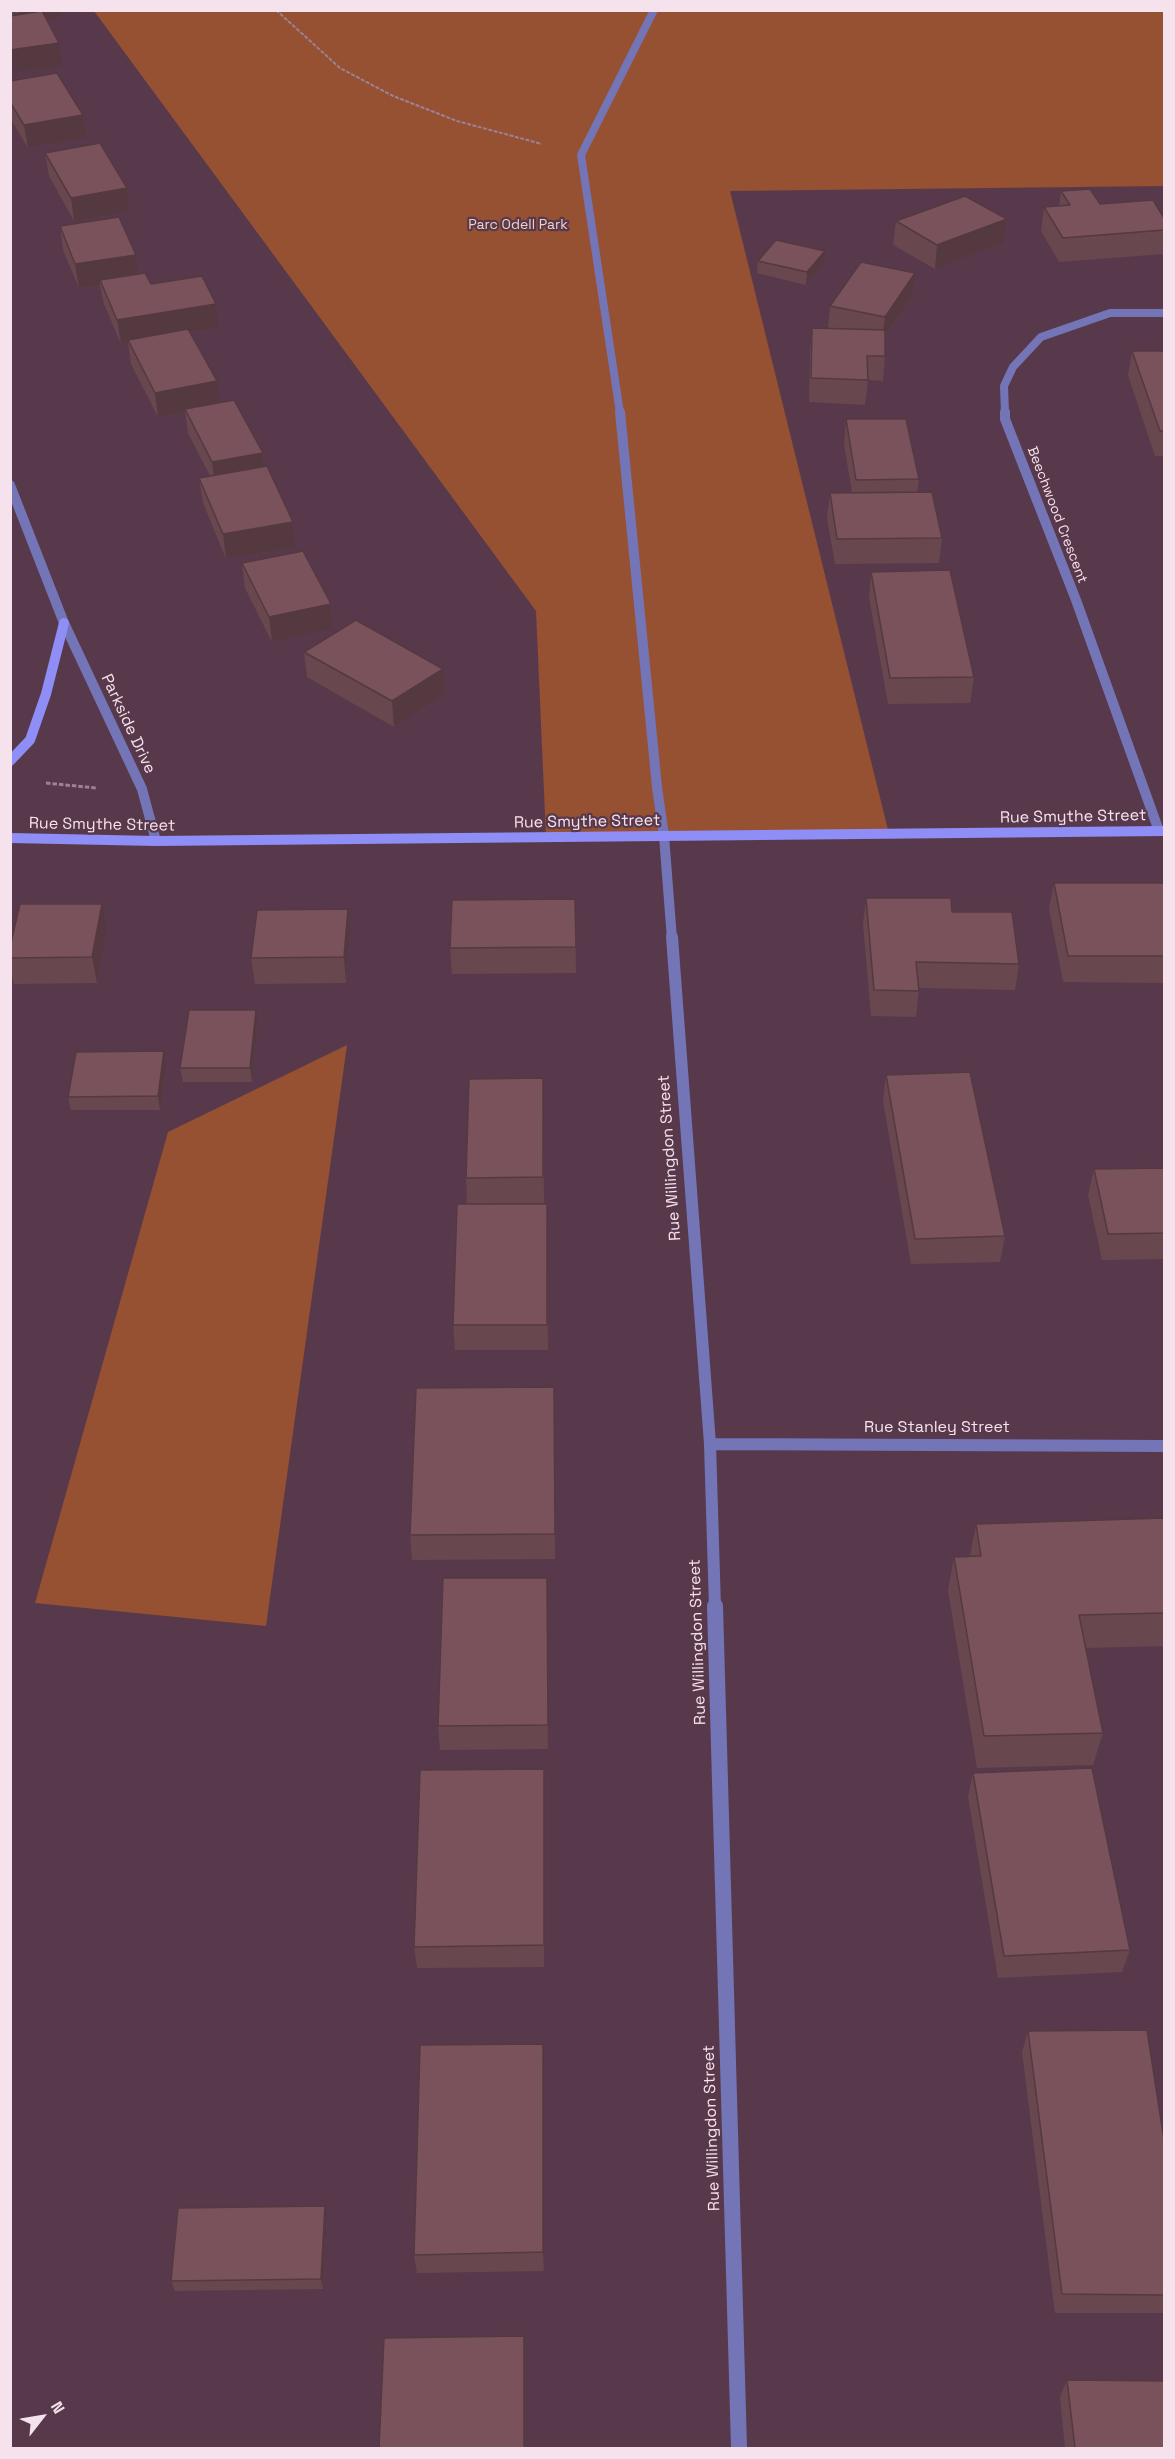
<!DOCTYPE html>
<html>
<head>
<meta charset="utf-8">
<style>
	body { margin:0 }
	#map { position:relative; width:1175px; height:2459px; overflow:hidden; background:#58394c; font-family:"Space Grotesk",sans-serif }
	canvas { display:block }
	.frame { position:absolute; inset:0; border:12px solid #f6e2ed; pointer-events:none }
	.north { position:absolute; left:12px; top:2387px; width:60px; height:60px; -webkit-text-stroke:4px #58394c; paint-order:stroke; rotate:59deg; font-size:16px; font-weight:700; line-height:24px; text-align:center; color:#f6e2ed }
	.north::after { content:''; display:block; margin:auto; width:21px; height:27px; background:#f6e2ed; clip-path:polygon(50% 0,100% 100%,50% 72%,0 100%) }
</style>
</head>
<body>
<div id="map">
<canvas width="1175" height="2459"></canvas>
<div class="frame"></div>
<div class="north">N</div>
</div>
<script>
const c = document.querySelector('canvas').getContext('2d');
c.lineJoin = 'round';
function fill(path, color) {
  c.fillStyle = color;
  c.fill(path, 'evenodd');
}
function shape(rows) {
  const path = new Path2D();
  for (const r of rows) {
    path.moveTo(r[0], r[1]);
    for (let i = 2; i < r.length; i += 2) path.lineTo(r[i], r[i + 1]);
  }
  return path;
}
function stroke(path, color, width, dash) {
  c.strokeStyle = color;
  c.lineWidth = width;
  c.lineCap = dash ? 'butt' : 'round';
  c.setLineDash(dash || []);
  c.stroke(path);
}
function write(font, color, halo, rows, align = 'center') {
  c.font = font + ' "Space Grotesk",sans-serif';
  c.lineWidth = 4.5;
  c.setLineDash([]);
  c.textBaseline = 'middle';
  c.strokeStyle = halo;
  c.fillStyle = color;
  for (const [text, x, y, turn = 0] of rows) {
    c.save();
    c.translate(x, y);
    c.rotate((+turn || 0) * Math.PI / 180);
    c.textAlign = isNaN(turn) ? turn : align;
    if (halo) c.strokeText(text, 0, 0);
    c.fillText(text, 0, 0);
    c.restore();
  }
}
fill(shape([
	[94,11,1164,11,1164,186,730,191,889,834,546,837,536,611],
	[347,1045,266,1626,35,1603,168,1132]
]), '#965032');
stroke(shape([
	[276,10,340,68,393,96,457,121,542,144]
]), '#9c8292', 2, [4, 1.5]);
stroke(shape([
	[46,783,96,788]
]), '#9c8292', 3, [4.5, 2]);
stroke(shape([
	[620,413,581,155,654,10]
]), '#7475b7', 8);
stroke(shape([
	[620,412,657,787,664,836]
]), '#7475b7', 10);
stroke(shape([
	[1005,413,1004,386,1013,367,1041,337,1110,313,1164,313]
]), '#7475b7', 8);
stroke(shape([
	[1005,412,1005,419,1076,600,1159,831],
	[10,485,64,623,142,789,156,841],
	[664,836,672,939]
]), '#7475b7', 10);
stroke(shape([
	[672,937,710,1444,715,1608],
	[710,1444,1164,1446]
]), '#7475b7', 12);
stroke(shape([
	[715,1606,739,2448]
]), '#7475b7', 16);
stroke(shape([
	[10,761,30,740,46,694,64,623],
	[10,838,156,841,1164,831]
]), '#8f8df6', 10);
fill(shape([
	[10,10,62,10,63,17,47,20,63,66,10,74],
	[10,81,83,115,87,138,28,148,10,118],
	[45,153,127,188,130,212,74,221,49,176],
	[1061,191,1100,204,1164,218,1164,254,1059,262,1041,231,1044,207,1059,206],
	[1007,219,1004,243,935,269,893,245,896,221],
	[60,226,136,255,138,274,151,284,219,328,190,333,220,402,263,453,264,467,293,522,296,547,226,559,203,503,199,478,210,476,188,433,185,412,158,417,131,364,128,343,121,344,104,304,100,285,79,288,63,250],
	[758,261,824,264,806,285,757,273],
	[912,297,885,337,885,356,883,381,868,380,865,405,809,402,810,352,812,328,828,328,830,306],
	[1132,351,1164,351,1164,456,1155,456,1128,375],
	[846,419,919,479,917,492,942,538,939,563,835,564,827,518,830,493,852,493,844,444],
	[242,563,331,604,333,629,272,642,245,588],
	[871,572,974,677,970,703,888,704,869,597],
	[304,652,445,695,394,727,307,677],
	[1054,883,1164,883,1164,983,1063,982,1049,909],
	[866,898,952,912,1019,964,1015,990,919,988,916,1017,871,1016,863,924],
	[575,899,576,973,452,974,450,948],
	[107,930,97,983,14,984,10,969,10,947],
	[350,935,346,983,255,984,251,958],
	[258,1023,252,1082,183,1082,180,1068],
	[167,1065,160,1110,71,1110,68,1097],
	[886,1075,1005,1236,1000,1262,911,1264,883,1101],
	[543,1104,544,1203,467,1204,466,1178],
	[1164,1168,1164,1259,1102,1260,1088,1195,1094,1169],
	[547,1204,548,1350,455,1350,453,1325],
	[554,1387,555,1559,412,1560,410,1535],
	[1164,1518,1164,1646,1086,1648,1103,1733,1093,1765,977,1768,948,1590,954,1557,970,1556,976,1524],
	[547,1602,548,1749,440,1750,438,1726],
	[544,1769,544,1967,417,1968,414,1947],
	[973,1773,1130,1950,1122,1972,998,1978,968,1796],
	[1028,2031,1164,2140,1164,2313,1055,2313,1022,2052],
	[544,2065,544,2271,417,2273,414,2255],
	[327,2217,323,2289,175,2291,171,2281],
	[1067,2380,1164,2448,1065,2448,1060,2397]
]), '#68474f');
fill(shape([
	[34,10,62,10,63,17,17,26,15,14],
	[59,43,63,66,10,74,10,50],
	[83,115,87,138,28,148,24,125],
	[127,188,130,212,74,221,71,198],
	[1007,219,1004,243,935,269,937,245],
	[825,251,824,264,806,285,807,272],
	[136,255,139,279,100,280,100,285,79,288,75,264],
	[915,273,912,297,882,341,885,317],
	[216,304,219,328,129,343,128,340,128,343,121,344,117,320],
	[217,381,220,405,185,409,185,412,158,417,155,393],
	[263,453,265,478,215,487,212,462],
	[293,522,296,547,226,559,223,534],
	[331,604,333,629,272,642,269,617],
	[443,669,445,695,394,727,392,701],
	[102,904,107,930,97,983,92,957],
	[348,909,350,935,346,983,344,957],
	[256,1010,258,1023,252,1082,250,1068],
	[164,1051,167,1065,160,1110,158,1096],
	[543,2044,544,2065,544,2271,543,2252],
	[325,2206,327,2217,323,2289,321,2279],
	[524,2336,525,2354,525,2448,524,2448]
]), '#553940');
const building = shape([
	[12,10,34,10,15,14,12,10],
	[42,11,59,43,10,50,10,16,42,11],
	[57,73,83,115,24,125,10,102,10,81,57,73],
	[100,143,127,188,71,198,45,153,100,143],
	[1090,189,1100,204,1153,200,1164,218,1164,230,1063,238,1044,207,1070,205,1061,191,1090,189],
	[965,196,1007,219,937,245,896,221,965,196],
	[119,217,136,255,75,264,60,226,119,217],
	[776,240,825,251,807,272,758,261,776,240],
	[861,262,915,273,885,317,830,306,861,262],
	[145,273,151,284,202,276,216,304,117,320,100,280,145,273],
	[812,328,885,330,885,356,867,356,868,380,811,378,812,328],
	[188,329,217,381,155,393,128,340,188,329],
	[1132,351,1164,351,1164,431,1160,431,1132,351],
	[234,400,263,453,212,462,185,409,234,400],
	[846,419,906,419,919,479,856,480,846,419],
	[267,466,293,522,223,534,199,478,267,466],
	[932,492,942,538,837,539,830,493,932,492],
	[303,551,331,604,269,617,242,563,303,551],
	[950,570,974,677,890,678,871,572,950,570],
	[356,620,443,669,392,701,304,652,356,620],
	[1054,883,1164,883,1164,956,1068,956,1054,883],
	[866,898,951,898,952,912,1012,912,1019,964,916,962,919,991,874,990,866,898],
	[575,899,576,947,450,948,452,900,575,899],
	[20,904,102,904,92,957,10,958,10,947,20,904],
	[348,909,344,957,251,958,257,910,348,909],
	[189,1010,256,1010,250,1068,180,1068,189,1010],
	[164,1051,158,1096,68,1097,76,1052,164,1051],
	[970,1072,1005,1236,915,1239,886,1075,970,1072],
	[543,1078,543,1177,466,1178,469,1079,543,1078],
	[1164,1168,1164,1233,1108,1234,1094,1169,1164,1168],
	[457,1204,547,1204,547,1325,453,1325,457,1204],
	[554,1387,555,1534,410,1535,416,1388,554,1387],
	[1164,1518,1164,1613,1079,1615,1103,1733,984,1736,954,1557,981,1556,976,1524,1164,1518],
	[443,1578,547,1578,548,1725,438,1726,443,1578],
	[1092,1768,1130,1950,1004,1956,973,1773,1092,1768],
	[544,1769,544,1945,414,1947,420,1770,544,1769],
	[1147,2030,1164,2140,1164,2295,1062,2294,1028,2031,1147,2030],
	[543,2044,543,2252,414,2255,420,2045,543,2044],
	[325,2206,321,2279,171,2281,178,2208,325,2206],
	[524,2336,524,2448,379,2448,384,2338,524,2336],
	[1067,2380,1164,2381,1164,2448,1075,2448,1067,2380]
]);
fill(building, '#79525c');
stroke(building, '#553940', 1.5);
write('14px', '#efd0c4', '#58394c', [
	["Parc Odell Park",518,225]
]);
write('14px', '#f6e2ed', '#58394c', [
	["Beechwood Crescent",1057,515,69]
]);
write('16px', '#f6e2ed', '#58394c', [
	["Parkside Drive",128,724,65],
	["Rue Smythe Street",1073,817,-1],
	["Rue Smythe Street",587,822,-1],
	["Rue Smythe Street",102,825,1],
	["Rue Willingdon Street",670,1158,-94],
	["Rue Stanley Street",937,1428],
	["Rue Willingdon Street",698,1642,-92],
	["Rue Willingdon Street",712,2128,-92]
]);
</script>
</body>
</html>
